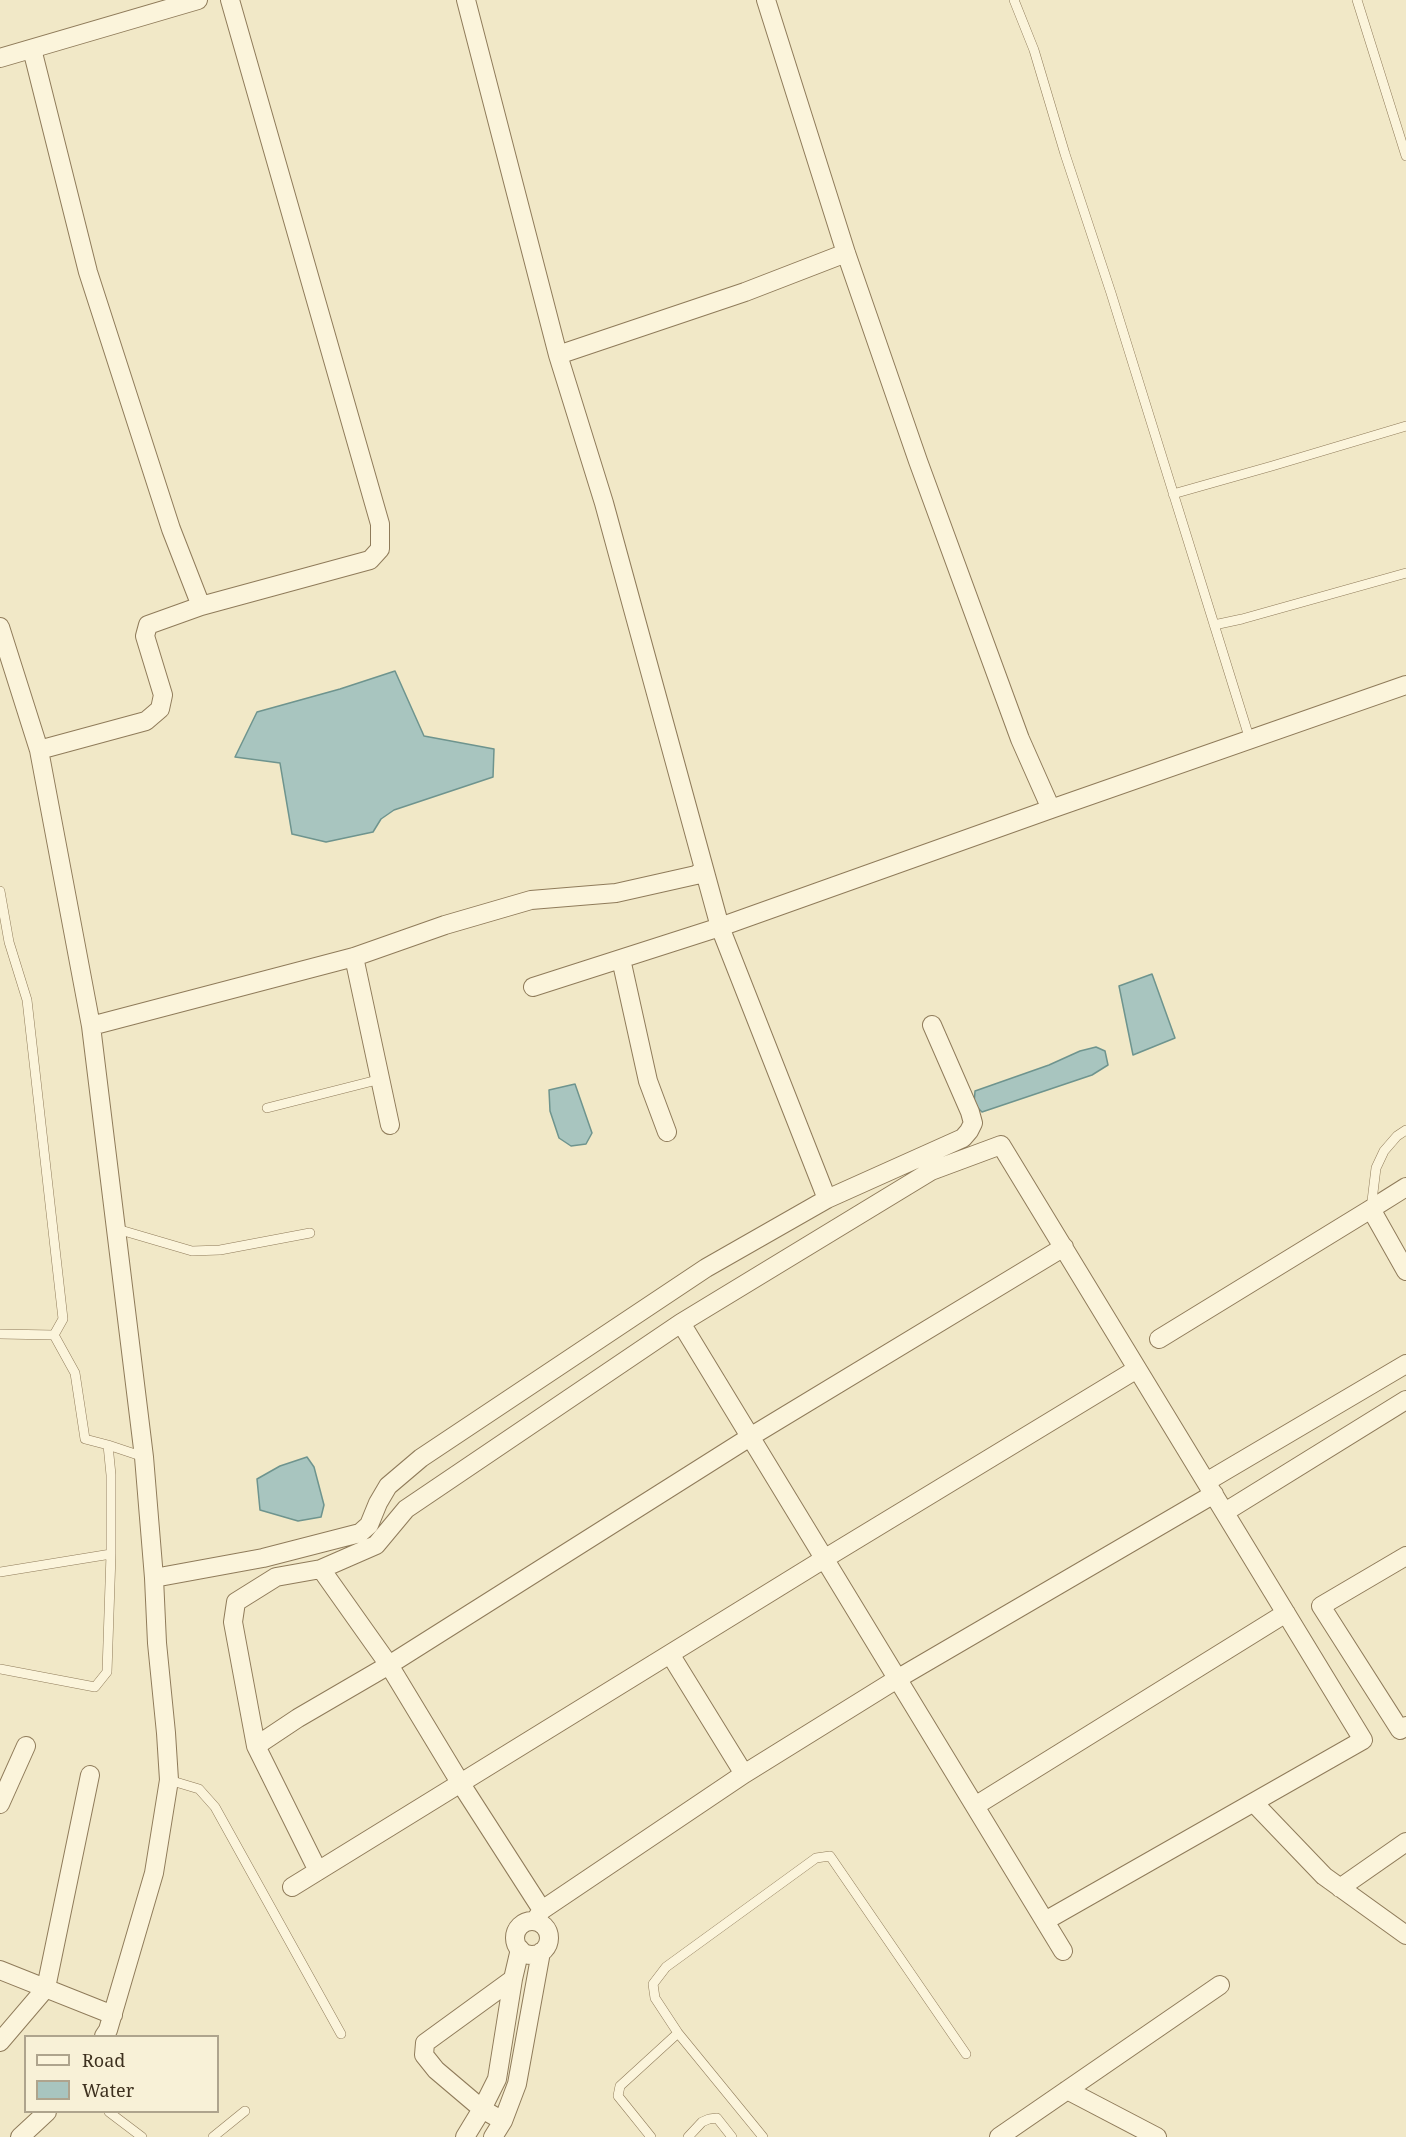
<!DOCTYPE html>
<html>
<head>
<meta charset="utf-8">
<style>
	body { margin:0 }
	#map { position:relative; width:1406px; height:2137px; overflow:hidden; background:#f1e8c7; font-family:"Noto Serif",serif }
	canvas { display:block }
	.legend { position:absolute; left:24px; top:2035px; width:195px; height:78px; box-sizing:border-box; background:#f8f1d7; border:2px solid #aea48d; margin:0; padding:8px 10px; list-style:none; font-size:18px; color:#3e311f }
	.legend li { display:flex; align-items:center; gap:12px; height:30px }
	.legend b { width:30px; border:2px solid #aea48d }
</style>
</head>
<body>
<div id="map">
<canvas width="1406" height="2137"></canvas>
<ul class="legend">
<li><b style="height:8px;background:#fbf4db"></b>Road</li>
<li><b style="height:16px;background:#a8c5bf"></b>Water</li>
</ul>
</div>
<script>
const c = document.querySelector('canvas').getContext('2d');
c.lineJoin = 'round';
function fill(path, color) {
  c.fillStyle = color;
  c.fill(path, 'evenodd');
}
function shape(rows) {
  const path = new Path2D();
  for (const r of rows) {
    if (r.length === 3) {
      path.moveTo(r[0] + r[2], r[1]);
      path.arc(r[0], r[1], r[2], 0, 2 * Math.PI);
      continue;
    }
    path.moveTo(r[0], r[1]);
    for (let i = 2; i < r.length; i += 2) path.lineTo(r[i], r[i + 1]);
  }
  return path;
}
function stroke(path, color, width, dash) {
  c.strokeStyle = color;
  c.lineWidth = width;
  c.lineCap = dash ? 'butt' : 'round';
  c.setLineDash(dash || []);
  c.stroke(path);
}
const water = shape([
	[395,671,424,736,494,749,493,777,394,810,381,819,373,832,326,842,292,834,280,763,235,757,257,712,340,689,395,671],
	[1152,974,1175,1038,1133,1055,1119,986,1152,974],
	[1096,1047,1105,1051,1108,1065,1092,1075,982,1112,974,1104,975,1091,1049,1065,1080,1051,1096,1047],
	[575,1084,592,1133,586,1144,571,1146,559,1138,550,1111,549,1090,575,1084],
	[307,1457,314,1467,324,1505,321,1517,298,1521,260,1510,257,1479,280,1466,307,1457]
]);
fill(water, '#a8c5bf');
stroke(water, '#6e948e', 1.5);
const service = shape([
	[1014,0,1034,50,1065,154,1111,293,1250,740],
	[1357,0,1406,156],
	[1173,494,1272,466,1406,426],
	[1214,625,1242,619,1406,573],
	[0,891,9,942,27,1000,63,1319,54,1335,0,1334],
	[267,1108,381,1079],
	[1371,1209,1376,1168,1384,1151,1397,1136,1406,1130],
	[117,1229,192,1251,220,1250,310,1233],
	[54,1335,75,1373,85,1439,108,1445],
	[0,1572,111,1554],
	[0,1669,95,1687,107,1672,111,1554,111,1475,108,1445,144,1457],
	[169,1780,199,1789,215,1807,341,2034],
	[109,2112,142,2137],
	[213,2137,245,2111],
	[651,2137,618,2096,620,2086,678,2033],
	[688,2137,702,2122,709,2119,717,2118,732,2137],
	[763,2137,678,2033,655,1998,653,1984,666,1967,816,1858,830,1856,966,2054]
]);
const minor = shape([
	[466,0,558,355,604,503,720,927,1051,809,1406,685],
	[766,0,846,253,918,461,1020,739,1051,809],
	[32,49,88,272,171,529,201,606],
	[0,58,198,0],
	[558,355,745,292,846,253],
	[0,627,39,750,91,1026,144,1457,154,1578,157,1643,166,1733,169,1780,154,1873,108,2030,104,2036],
	[39,750,146,721,160,709,163,695,145,636,148,625,201,606,370,560,380,549,380,524,230,0],
	[354,957,390,1125],
	[621,959,648,1081,667,1132],
	[533,987,720,927,827,1199],
	[91,1026,354,957,445,925,531,900,616,893,696,875,703,870],
	[1371,1209,1406,1187],
	[681,1323,1063,1951],
	[1159,1339,1371,1209,1406,1271],
	[1206,1482,1406,1364],
	[1225,1512,1406,1400],
	[1406,1556,1321,1606,1400,1730,1406,1726],
	[321,1569,389,1665,461,1784,542,1910,536,1919],
	[154,1578,263,1558,360,1533,369,1525,378,1503,388,1486,421,1458,706,1268,827,1199,963,1138,969,1131,973,1123,970,1112,932,1025],
	[670,1654,744,1774],
	[256,1746,298,1718,389,1665,750,1437,1064,1247],
	[1254,1803,1324,1876,1406,1935],
	[0,1804,26,1746],
	[975,1806,1286,1613],
	[318,1871,256,1746,233,1622,236,1602,276,1577,321,1569,376,1545,406,1509,681,1323,931,1171,1001,1145,1363,1740,1045,1921],
	[292,1887,824,1559,1137,1369],
	[1340,1888,1406,1842],
	[542,1910,744,1774,897,1679,1214,1494],
	[532,1938,17],
	[0,1970,113,2015],
	[0,2042,46,1988,90,1775],
	[1067,2090,1157,2137],
	[503,2121,482,2109,436,2070,424,2055,425,2043,513,1979],
	[20,2137,47,2112],
	[465,2137,482,2109,497,2079,513,1979,520,1949],
	[493,2137,503,2121,517,2084,541,1952],
	[999,2137,1220,1985]
]);
stroke(service, '#8f7b5a', 10);
stroke(minor, '#8f7b5a', 20);
stroke(service, '#fbf4db', 9);
stroke(minor, '#fbf4db', 18);
</script>
</body>
</html>
